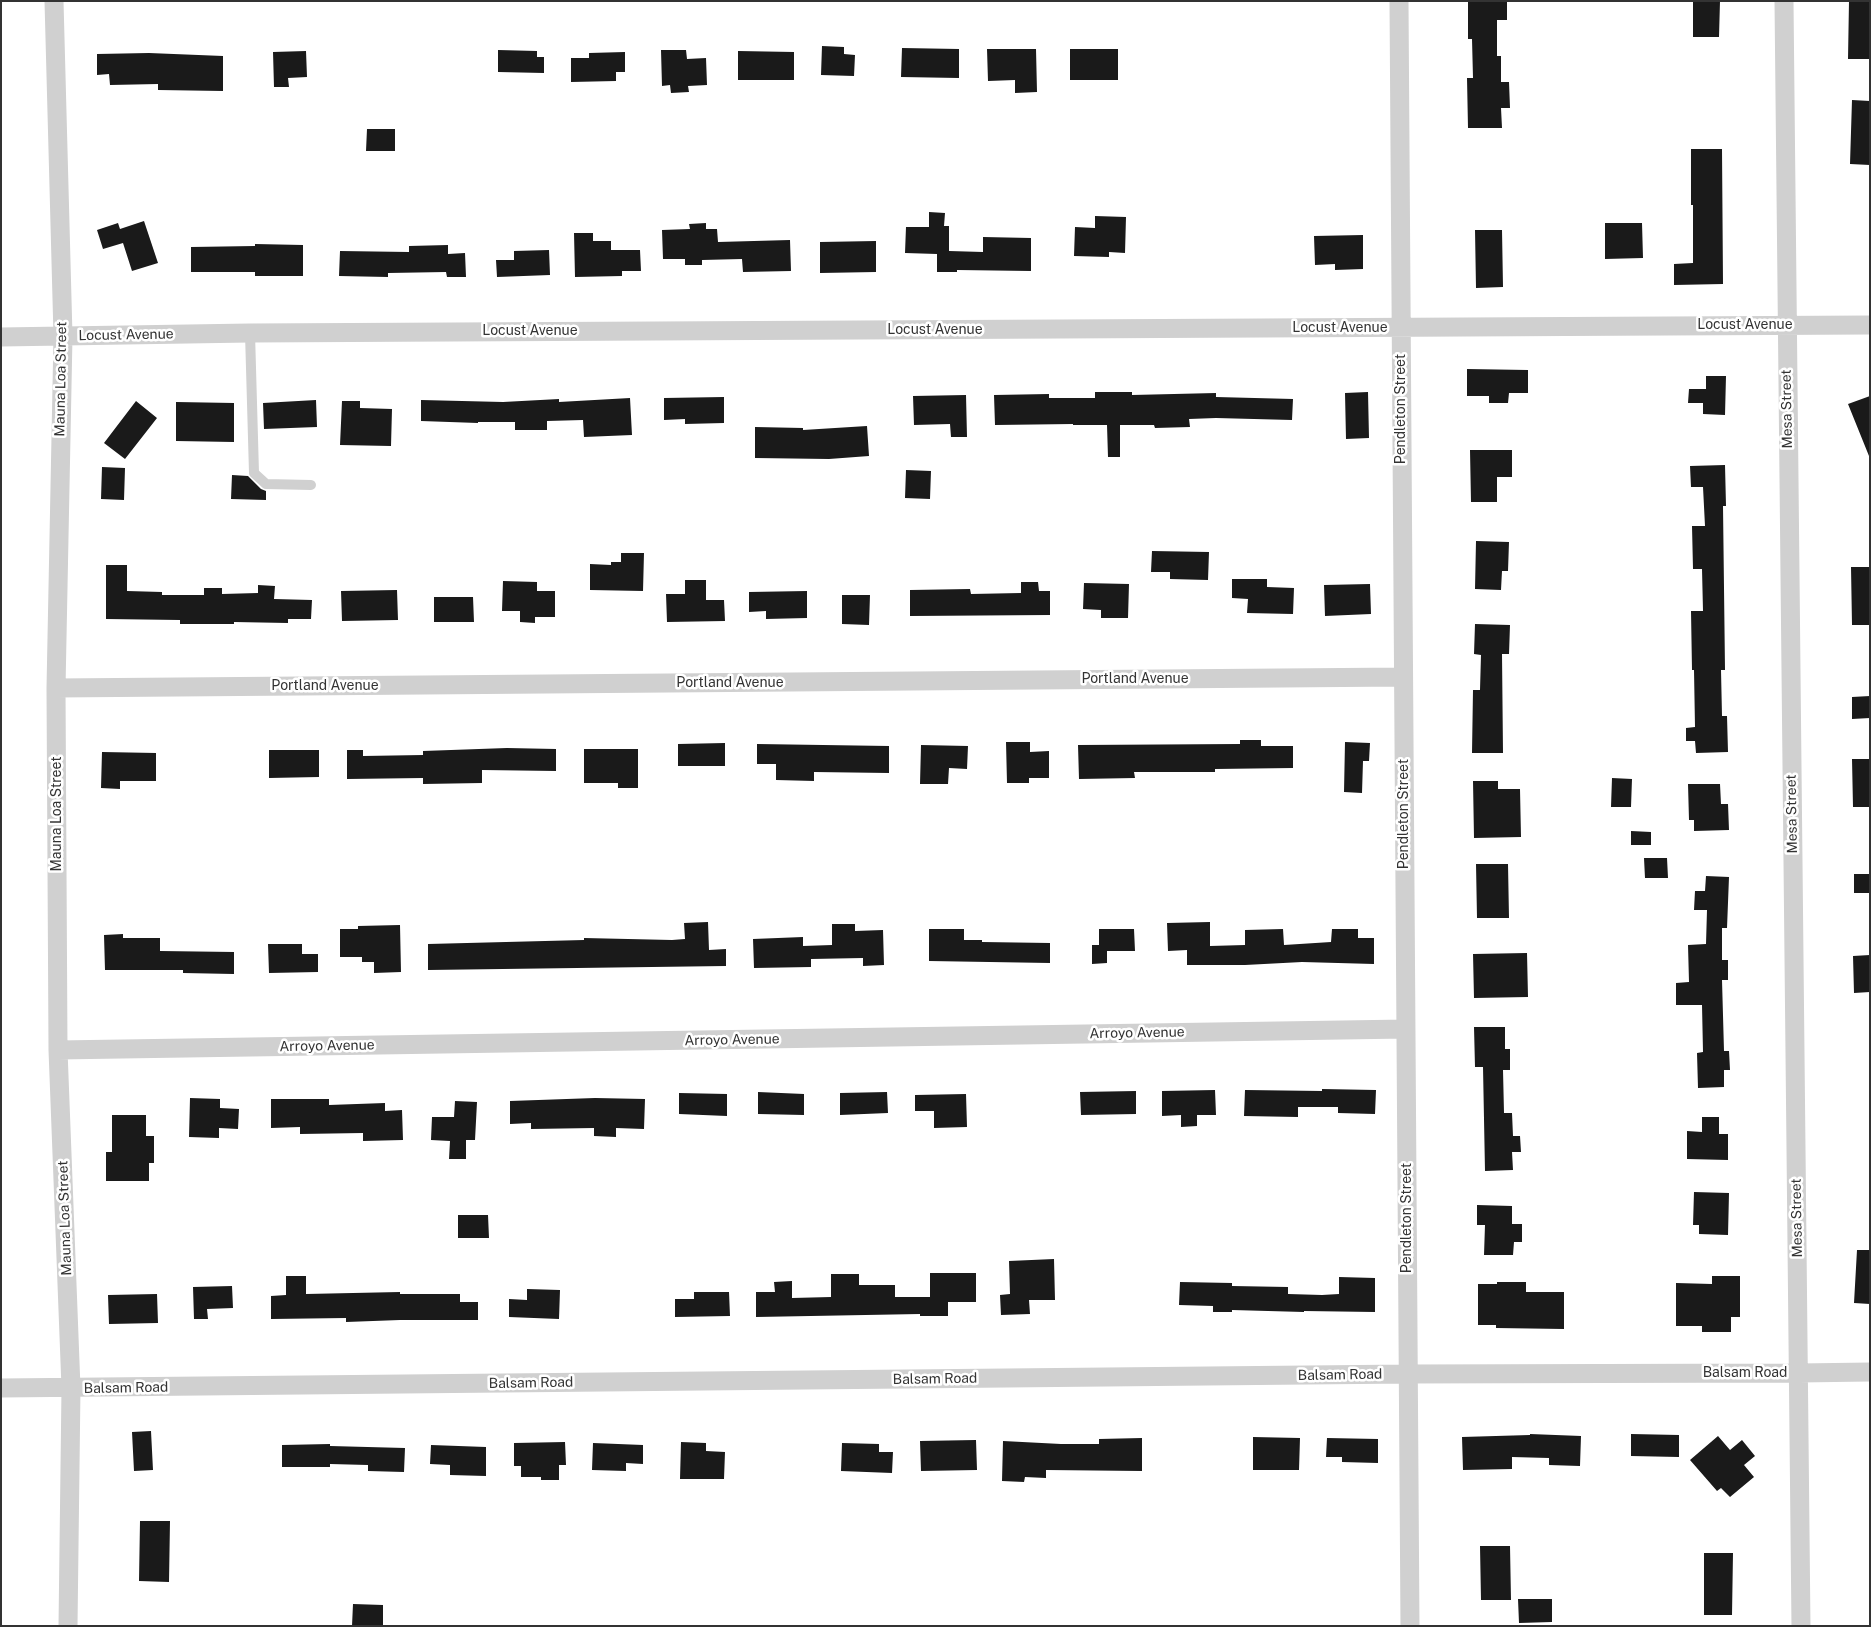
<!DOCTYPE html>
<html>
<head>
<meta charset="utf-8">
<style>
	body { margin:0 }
	#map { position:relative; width:1871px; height:1627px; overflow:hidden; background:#fff; font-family:"Public Sans",sans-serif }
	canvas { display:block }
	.frame { position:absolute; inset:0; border:2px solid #333; pointer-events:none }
</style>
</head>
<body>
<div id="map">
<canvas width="1871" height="1627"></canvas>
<div class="frame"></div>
</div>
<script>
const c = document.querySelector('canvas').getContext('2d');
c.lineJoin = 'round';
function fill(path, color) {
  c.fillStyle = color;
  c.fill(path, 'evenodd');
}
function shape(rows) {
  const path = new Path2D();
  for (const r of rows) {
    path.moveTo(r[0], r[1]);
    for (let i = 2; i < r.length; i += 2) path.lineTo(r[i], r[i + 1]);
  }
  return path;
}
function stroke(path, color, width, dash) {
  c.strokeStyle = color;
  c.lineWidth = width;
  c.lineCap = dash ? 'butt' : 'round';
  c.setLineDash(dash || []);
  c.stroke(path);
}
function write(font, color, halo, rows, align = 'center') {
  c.font = font + ' "Public Sans",sans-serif';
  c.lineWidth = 5;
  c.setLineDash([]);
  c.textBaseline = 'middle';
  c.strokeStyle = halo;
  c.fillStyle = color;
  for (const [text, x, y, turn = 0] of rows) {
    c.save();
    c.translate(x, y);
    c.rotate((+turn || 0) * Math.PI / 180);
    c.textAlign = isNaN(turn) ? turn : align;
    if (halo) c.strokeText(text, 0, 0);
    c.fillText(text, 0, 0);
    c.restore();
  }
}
fill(shape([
	[1468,1,1507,1,1507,20,1497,20,1497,56,1501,56,1501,82,1509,82,1510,108,1501,108,1502,128,1468,128,1467,78,1473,78,1472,39,1468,39],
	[1693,1,1720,1,1719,37,1693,37],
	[1849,1,1870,1,1869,59,1848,59],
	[822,46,844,47,844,54,855,55,854,76,821,75],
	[902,48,959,49,959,78,901,77],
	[987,49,1036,49,1037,92,1015,93,1015,80,988,81],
	[1070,49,1118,49,1118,80,1070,80],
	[498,50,537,51,537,57,544,57,544,73,498,72],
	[661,50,686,50,687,59,706,58,707,85,688,86,689,92,671,93,670,85,662,86],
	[306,51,307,77,288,78,289,87,274,87,273,52],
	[738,51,794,52,794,80,738,80],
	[625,52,625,72,616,72,616,81,571,82,571,58,589,58,589,53],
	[149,53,223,56,223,91,158,90,158,84,110,85,109,74,97,75,97,54],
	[1852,100,1870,101,1870,165,1850,164],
	[367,129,395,129,395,151,366,151],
	[1691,149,1722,149,1723,284,1674,285,1674,264,1693,263,1693,205,1691,205],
	[929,212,945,213,944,226,949,226,949,251,983,252,983,237,1031,238,1031,271,957,270,957,272,937,272,937,254,905,253,906,227,929,227],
	[1095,216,1126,217,1125,253,1109,252,1109,257,1074,256,1075,227,1095,228],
	[144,221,158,263,132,271,123,243,103,249,97,230,118,223,120,229],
	[706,223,706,229,717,229,718,242,790,240,791,271,743,272,742,259,702,260,702,265,685,265,685,259,663,259,662,230,690,229,689,224],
	[1605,223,1642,223,1643,258,1605,259],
	[1475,230,1502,230,1503,287,1476,288],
	[574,233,593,233,593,241,611,241,611,250,640,250,641,271,622,271,622,276,575,277],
	[1363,235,1363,269,1335,270,1335,264,1315,265,1314,236],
	[876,241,876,272,820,273,820,242],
	[255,244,303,245,303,276,255,276,255,272,191,272,191,247,255,246],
	[448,245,448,254,465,253,466,277,447,277,446,272,388,273,388,277,339,276,340,251,409,252,409,246],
	[549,250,550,275,497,277,496,260,514,260,514,251],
	[1467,369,1528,370,1528,393,1509,393,1508,403,1489,403,1489,396,1467,396],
	[1706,376,1726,376,1725,415,1703,414,1703,403,1688,403,1689,389,1706,389],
	[1095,392,1132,392,1132,395,1216,393,1216,397,1293,399,1292,420,1216,418,1189,419,1190,427,1155,428,1154,425,1120,425,1120,457,1108,457,1107,425,1073,425,1073,424,995,425,994,395,1049,394,1049,398,1095,398],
	[1368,392,1369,438,1346,439,1345,393],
	[966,395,967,437,951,437,950,424,914,425,913,396],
	[1870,396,1870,456,1869,456,1848,404],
	[724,397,724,423,685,424,685,419,664,420,664,398],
	[630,398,632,435,584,437,583,420,547,421,547,430,515,430,515,422,478,422,478,423,421,421,421,400,503,402,559,399,559,402],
	[316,400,317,427,264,429,263,403],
	[136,401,157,418,125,459,104,443],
	[342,401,360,401,360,408,392,409,391,446,340,445],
	[176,402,234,403,234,442,176,441],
	[867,426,869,456,829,459,755,458,755,427,803,428,803,430],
	[1470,450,1512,450,1512,477,1497,477,1497,502,1471,502],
	[1725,465,1726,506,1723,506,1725,670,1721,670,1722,716,1727,716,1728,752,1696,753,1695,741,1686,741,1686,728,1695,727,1694,670,1692,670,1691,611,1703,611,1702,569,1693,569,1692,526,1705,526,1703,487,1691,487,1690,466],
	[102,467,125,468,124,500,101,499],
	[906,470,931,471,930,499,905,498],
	[232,475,248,476,261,489,266,491,266,500,231,499],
	[1476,541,1509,542,1508,571,1502,571,1501,590,1475,589],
	[1152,551,1209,552,1208,580,1170,579,1170,572,1151,572],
	[621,553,644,553,643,591,590,590,590,564,611,565,611,562,621,562],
	[106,565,127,565,127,591,162,592,162,595,204,595,204,588,222,588,222,594,258,593,258,585,275,586,274,599,312,600,311,619,288,619,288,623,234,622,234,624,180,624,180,620,106,619],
	[1851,567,1870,567,1870,625,1852,625],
	[1232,579,1267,579,1267,587,1294,588,1293,614,1247,613,1248,599,1232,598],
	[685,580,706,580,706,600,724,600,725,621,667,622,666,594,685,594],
	[503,581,537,582,537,591,555,591,555,617,535,617,535,623,520,622,520,611,502,611],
	[1021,582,1038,582,1039,591,1050,591,1050,615,910,616,910,590,970,589,971,594,1021,593],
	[1084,583,1129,584,1128,618,1101,618,1101,610,1083,609],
	[1370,584,1371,614,1325,616,1324,585],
	[397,590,398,620,342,621,341,591],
	[807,591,807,618,766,619,766,611,749,612,749,592],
	[842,595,870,595,869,625,842,624],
	[434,597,473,597,474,622,434,622],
	[1475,624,1510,625,1509,654,1502,654,1503,753,1472,753,1473,690,1480,690,1481,655,1474,654],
	[1870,696,1870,718,1852,719,1852,697],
	[1240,740,1261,740,1261,746,1293,746,1293,768,1215,769,1215,772,1134,772,1135,778,1079,779,1078,745,1240,744],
	[1006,742,1030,742,1030,752,1049,751,1049,778,1029,778,1029,783,1007,783],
	[1345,742,1370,743,1369,761,1363,761,1362,793,1344,792],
	[725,743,725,766,678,766,678,744],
	[757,744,889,746,889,773,814,772,814,781,776,780,776,764,757,764],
	[921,745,968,746,967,769,949,768,948,784,920,784],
	[507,748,556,749,556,771,482,770,482,783,423,784,423,778,347,779,347,750,363,750,363,756,423,755,423,751],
	[584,749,638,749,638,788,618,788,618,783,584,783],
	[269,750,319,750,319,777,269,778],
	[102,752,156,753,156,781,120,781,120,789,101,788],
	[1852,759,1870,759,1870,807,1853,807],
	[1612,778,1632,779,1631,807,1611,807],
	[1473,781,1498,781,1498,789,1520,789,1521,837,1474,838],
	[1688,784,1720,784,1721,804,1728,804,1729,830,1694,831,1694,820,1689,820],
	[1631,831,1651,832,1651,845,1631,845],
	[1644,858,1667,858,1668,878,1645,878],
	[1476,864,1508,864,1509,918,1477,918],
	[1854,874,1870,874,1870,893,1854,893],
	[1706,876,1729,877,1727,928,1722,928,1722,960,1728,960,1728,980,1722,980,1724,1051,1729,1051,1730,1070,1724,1070,1724,1087,1698,1088,1697,1053,1703,1052,1702,1005,1676,1005,1676,983,1689,982,1688,945,1706,944,1707,910,1694,910,1695,891,1705,891],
	[708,922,709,950,726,949,726,966,428,970,428,944,584,940,584,938,672,940,685,939,684,923],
	[1210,922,1210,946,1245,945,1245,930,1283,929,1284,945,1331,942,1332,929,1358,929,1358,938,1374,938,1374,964,1302,962,1245,965,1187,965,1187,950,1168,951,1167,923],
	[832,924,855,924,855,931,883,930,884,965,863,966,863,958,811,959,811,967,754,968,753,939,803,937,803,946,832,945],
	[400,925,401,972,374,973,374,962,362,962,362,957,340,957,340,929,358,929,358,926],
	[929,929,964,929,964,940,982,940,982,942,1050,943,1050,963,929,961],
	[1099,929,1134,929,1135,951,1107,951,1107,963,1092,964,1092,945,1099,945],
	[123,934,123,938,160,938,160,951,234,952,234,974,183,973,183,970,105,970,104,935],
	[268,944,302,944,302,954,318,954,318,972,269,973],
	[1527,953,1528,997,1474,998,1473,954],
	[1870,955,1870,992,1854,993,1853,956],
	[1474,1027,1505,1027,1505,1049,1510,1049,1510,1070,1503,1070,1504,1113,1512,1113,1513,1136,1520,1136,1521,1152,1512,1152,1513,1170,1485,1171,1483,1067,1475,1067],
	[1322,1089,1376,1090,1375,1114,1338,1113,1338,1107,1298,1107,1298,1117,1244,1116,1245,1090,1322,1091],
	[1215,1090,1216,1115,1197,1115,1197,1126,1181,1127,1181,1115,1162,1116,1162,1091],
	[1136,1091,1136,1114,1081,1115,1080,1092],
	[758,1092,804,1094,804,1115,758,1114],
	[887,1092,888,1113,840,1115,840,1093],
	[679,1093,727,1094,727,1116,679,1114],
	[966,1094,967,1127,934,1128,934,1111,915,1111,915,1095],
	[190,1098,220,1099,220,1108,239,1109,238,1129,219,1128,219,1138,189,1137],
	[595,1098,645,1099,644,1129,616,1128,616,1137,594,1136,594,1128,531,1129,531,1123,510,1124,510,1101],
	[271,1099,329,1099,329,1105,385,1103,385,1111,402,1110,403,1140,363,1141,363,1133,300,1134,300,1127,271,1128],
	[455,1101,477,1102,475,1140,466,1140,466,1159,449,1159,450,1141,431,1140,432,1117,454,1117],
	[112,1115,146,1115,146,1136,154,1136,154,1163,149,1163,149,1181,106,1181,106,1152,112,1152],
	[1702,1117,1719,1117,1719,1134,1728,1134,1728,1160,1687,1159,1687,1131,1702,1132],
	[1694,1192,1729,1193,1728,1235,1699,1234,1699,1225,1693,1225],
	[1477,1205,1512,1206,1512,1224,1522,1224,1522,1242,1514,1242,1513,1255,1484,1255,1485,1225,1477,1225],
	[458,1215,488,1215,489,1238,458,1238],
	[1857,1250,1870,1250,1870,1304,1854,1303],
	[1054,1259,1055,1300,1029,1300,1030,1314,1001,1315,1000,1295,1010,1294,1009,1261],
	[930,1273,976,1273,976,1302,948,1302,948,1316,920,1316,920,1314,756,1317,756,1292,775,1292,774,1282,792,1281,792,1298,831,1297,831,1274,859,1274,859,1285,895,1285,895,1297,930,1297],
	[286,1276,306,1276,306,1294,400,1292,400,1294,460,1294,460,1302,478,1302,478,1320,400,1320,346,1322,346,1318,271,1319,271,1296,286,1295],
	[1712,1276,1740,1276,1740,1317,1731,1317,1731,1332,1702,1332,1702,1326,1676,1326,1676,1283,1712,1284],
	[1339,1277,1375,1278,1375,1312,1304,1311,1304,1312,1232,1310,1232,1312,1213,1312,1213,1306,1179,1305,1180,1282,1232,1283,1232,1286,1288,1287,1288,1294,1322,1295,1339,1294],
	[1497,1282,1526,1282,1526,1292,1564,1292,1564,1329,1496,1328,1496,1325,1478,1325,1478,1284,1497,1284],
	[232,1286,233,1308,207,1309,208,1319,194,1319,193,1287],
	[527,1289,560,1290,559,1319,509,1317,509,1299,527,1300],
	[694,1292,729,1292,730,1316,675,1317,675,1299,694,1299],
	[157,1294,158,1323,109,1324,108,1295],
	[151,1431,153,1470,134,1471,132,1432],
	[1530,1434,1581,1436,1580,1466,1549,1465,1549,1458,1512,1457,1512,1469,1463,1470,1462,1437,1530,1435],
	[1631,1434,1679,1435,1679,1457,1631,1456],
	[1718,1436,1730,1450,1742,1440,1755,1456,1744,1465,1754,1477,1730,1497,1721,1488,1717,1491,1690,1460],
	[1253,1437,1300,1438,1299,1470,1253,1470],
	[1142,1438,1142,1471,1046,1470,1046,1478,1025,1477,1024,1482,1002,1481,1003,1441,1061,1444,1099,1444,1099,1439],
	[1327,1438,1378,1439,1378,1463,1342,1462,1342,1457,1326,1457],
	[976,1440,977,1470,921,1471,920,1441],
	[565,1442,566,1465,559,1465,559,1480,541,1480,541,1477,521,1477,521,1466,514,1466,514,1443],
	[681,1442,706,1443,706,1451,725,1452,724,1479,680,1479],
	[593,1443,643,1445,643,1464,626,1463,626,1471,592,1470],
	[842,1443,879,1444,879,1452,893,1452,892,1473,841,1471],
	[330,1444,330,1446,405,1448,404,1472,368,1471,368,1465,330,1464,330,1467,282,1467,282,1445],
	[431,1445,486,1447,486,1476,450,1475,450,1465,430,1464],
	[140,1521,170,1521,169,1582,139,1581],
	[1480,1546,1510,1546,1511,1600,1481,1600],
	[1704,1553,1733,1553,1732,1615,1704,1615],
	[1518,1599,1552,1599,1552,1622,1519,1623],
	[353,1604,383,1605,383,1626,352,1626]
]), '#1a1a1a');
stroke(shape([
	[250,333,254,473,266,484,311,485]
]), '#d0d0d0', 10);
stroke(shape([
	[54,1,63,336,56,688,58,1050,71,1388,68,1626],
	[1399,1,1410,1626],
	[1784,1,1801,1626],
	[1,337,250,333,1870,325],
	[56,688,1403,677],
	[58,1050,1406,1029],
	[1,1388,1408,1374,1799,1373,1870,1372]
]), '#d0d0d0', 19);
write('14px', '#333', '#fff', [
	["Locust Avenue",1745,325],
	["Locust Avenue",1340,328],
	["Locust Avenue",935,330],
	["Locust Avenue",530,331],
	["Locust Avenue",126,335,-1],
	["Mauna Loa Street",61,379,-89],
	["Pendleton Street",1401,409,-90],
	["Mesa Street",1787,409,-91],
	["Portland Avenue",1135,679],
	["Portland Avenue",730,683],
	["Portland Avenue",325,686],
	["Mauna Loa Street",57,814,-90],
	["Pendleton Street",1404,814,-90],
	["Mesa Street",1792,814,-91],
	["Arroyo Avenue",1137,1033,-1],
	["Arroyo Avenue",732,1040,-1],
	["Arroyo Avenue",327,1046,-1],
	["Mauna Loa Street",65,1218,-92],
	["Pendleton Street",1407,1218,-90],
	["Mesa Street",1797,1218,-91],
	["Balsam Road",1745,1373],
	["Balsam Road",1340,1375,-1],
	["Balsam Road",935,1379,-1],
	["Balsam Road",531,1383,-1],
	["Balsam Road",126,1388,-1]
]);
</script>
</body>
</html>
